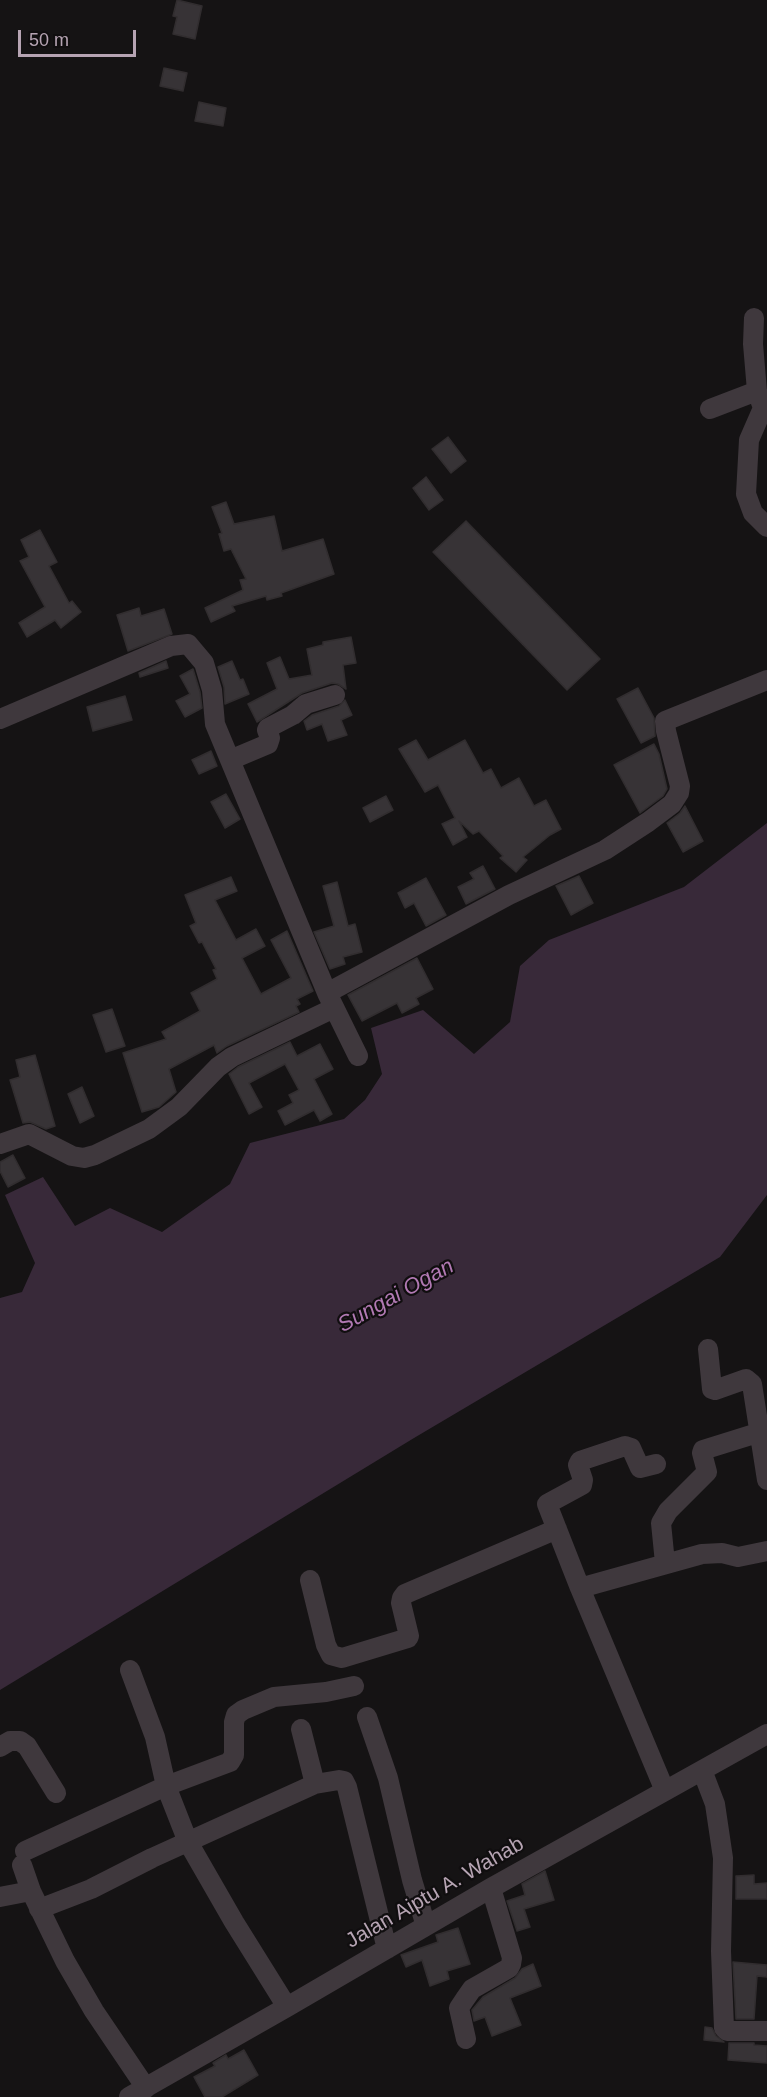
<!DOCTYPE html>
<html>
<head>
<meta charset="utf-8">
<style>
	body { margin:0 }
	#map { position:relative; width:767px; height:2097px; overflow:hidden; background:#151314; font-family:Arial,sans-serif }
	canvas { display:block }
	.scale { position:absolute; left:18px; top:30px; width:118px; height:27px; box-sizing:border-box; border:3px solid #b6a4b3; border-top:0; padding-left:8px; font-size:18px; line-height:21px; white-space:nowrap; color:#b6a4b3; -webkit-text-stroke:4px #100e0f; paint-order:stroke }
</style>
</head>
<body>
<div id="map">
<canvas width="767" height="2097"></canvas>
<div class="scale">50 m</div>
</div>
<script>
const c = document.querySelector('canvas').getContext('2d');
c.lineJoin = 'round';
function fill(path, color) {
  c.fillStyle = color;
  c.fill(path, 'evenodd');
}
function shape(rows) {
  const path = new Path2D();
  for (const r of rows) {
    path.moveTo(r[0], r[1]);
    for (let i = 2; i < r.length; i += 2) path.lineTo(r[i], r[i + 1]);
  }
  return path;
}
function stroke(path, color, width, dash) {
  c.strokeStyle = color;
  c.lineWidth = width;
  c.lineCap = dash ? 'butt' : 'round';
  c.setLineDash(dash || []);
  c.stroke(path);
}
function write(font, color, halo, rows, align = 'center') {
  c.font = font + ' Arial,sans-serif';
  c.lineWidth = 4.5;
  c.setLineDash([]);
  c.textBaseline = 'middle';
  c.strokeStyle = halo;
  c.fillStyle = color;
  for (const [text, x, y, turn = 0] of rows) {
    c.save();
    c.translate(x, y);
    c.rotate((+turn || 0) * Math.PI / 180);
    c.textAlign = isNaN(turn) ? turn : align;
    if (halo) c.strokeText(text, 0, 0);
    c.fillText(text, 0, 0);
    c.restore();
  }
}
fill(shape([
	[767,823,767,1195,720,1257,414,1438,0,1690,0,1298,22,1292,35,1263,5,1195,43,1177,75,1226,110,1208,162,1232,230,1184,250,1143,344,1119,365,1100,382,1074,371,1028,423,1010,474,1054,510,1022,520,966,549,940,684,887]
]), '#382939');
const building = shape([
	[177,0,202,6,195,39,173,34,177,17,173,16,177,0],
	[164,68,187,73,183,91,160,86,164,68],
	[199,102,226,108,223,126,195,121,199,102],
	[448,437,466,461,451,473,432,449,448,437],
	[426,477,443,500,429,510,413,488,426,477],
	[226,502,234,524,274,516,282,551,323,539,334,574,281,593,282,596,267,600,266,596,232,606,235,611,211,622,205,608,243,590,240,580,246,579,231,549,224,551,219,534,222,533,212,507,226,502],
	[466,521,600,659,567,690,433,552,466,521],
	[40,530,57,562,49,566,69,603,72,601,81,612,61,628,55,620,27,637,19,623,45,607,20,561,29,557,21,540,40,530],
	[139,608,141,616,164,609,172,634,128,651,117,615,139,608],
	[351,637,356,663,343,665,346,689,338,684,332,683,302,693,257,722,248,704,277,689,267,663,280,657,289,679,312,675,307,649,323,645,323,642,351,637],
	[166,661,168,668,140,677,139,673,166,661],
	[232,661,240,680,243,679,249,694,225,704,224,687,218,667,232,661],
	[193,669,200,692,202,708,185,717,176,701,190,694,180,676,193,669],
	[638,688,654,718,655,736,641,743,617,699,638,688],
	[125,696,132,720,93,731,87,707,125,696],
	[345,700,352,715,341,720,347,735,328,741,322,724,307,730,304,721,312,715,339,706,345,700],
	[416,740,428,760,465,740,483,773,491,769,501,788,519,778,534,806,546,800,561,829,550,835,523,857,527,860,516,872,500,858,503,856,479,831,473,834,459,821,467,837,453,845,442,824,455,818,438,785,425,792,399,749,416,740],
	[654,744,659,754,667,789,663,796,640,813,614,765,654,744],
	[211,751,217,766,199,774,192,760,211,751],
	[226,794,240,819,225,828,211,802,226,794],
	[386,796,393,810,370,822,363,808,386,796],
	[685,806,703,841,683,852,667,823,680,813,685,806],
	[483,866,495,889,466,904,458,887,474,879,470,873,483,866],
	[579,876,593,903,571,915,556,886,579,876],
	[231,877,237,891,215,900,236,940,256,929,265,946,242,958,261,994,291,978,271,940,287,931,313,991,297,999,300,1004,296,1006,299,1012,227,1046,217,1053,214,1045,169,1069,176,1092,159,1107,142,1112,123,1053,166,1039,162,1032,200,1011,191,993,217,979,213,970,216,969,202,942,199,943,190,926,196,923,185,895,231,877],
	[426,878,446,915,426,926,414,903,405,908,398,893,426,878],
	[337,882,348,926,355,924,362,952,343,957,345,964,330,969,314,932,334,926,323,886,337,882],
	[417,958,433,989,416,998,419,1004,402,1013,397,1003,362,1021,348,995,417,958],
	[112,1009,125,1046,106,1052,93,1015,112,1009],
	[290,1042,297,1056,320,1044,333,1069,314,1079,332,1114,320,1121,314,1110,285,1125,278,1111,293,1103,289,1095,299,1090,285,1064,249,1083,262,1107,249,1114,229,1074,238,1067,290,1042],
	[35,1055,55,1126,46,1129,30,1122,23,1123,10,1080,20,1077,16,1060,35,1055],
	[82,1087,94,1116,80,1123,68,1094,82,1087],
	[13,1155,25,1178,8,1187,0,1171,0,1162,13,1155],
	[545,1871,554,1900,524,1909,530,1927,517,1931,507,1901,525,1895,522,1884,545,1871],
	[754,1875,754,1884,767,1883,767,1899,736,1899,736,1876,754,1875],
	[458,1928,470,1964,447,1971,449,1979,430,1986,422,1960,406,1967,401,1955,438,1942,436,1935,458,1928],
	[733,1962,767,1965,767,1977,757,1976,754,2019,736,2019,733,1962],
	[533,1964,541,1986,510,1998,521,2025,492,2036,485,2017,474,2021,472,2010,483,1997,515,1978,522,1969,533,1964],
	[705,2027,712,2028,716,2036,724,2042,704,2040,705,2027],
	[729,2043,754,2043,754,2045,767,2046,767,2063,728,2060,729,2043],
	[244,2050,258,2075,222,2097,205,2097,194,2077,215,2066,213,2063,226,2055,228,2059,244,2050]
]);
fill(building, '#373336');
stroke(building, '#312d2f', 1.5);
stroke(shape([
	[754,318,753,344,757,391,763,408,749,440,746,494,753,513,767,527],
	[710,409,757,391],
	[0,719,171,646,188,644,204,663,212,690,215,724,327,993,358,1056],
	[230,760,268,744,270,738,267,730,268,728,293,715,306,704,335,695],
	[327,993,509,895,605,850,648,822,672,804,679,793,680,786,666,731,665,721,767,680],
	[0,1144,29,1134,72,1156,84,1158,95,1155,149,1129,179,1107,218,1067,232,1057,334,1008],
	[708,1349,712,1389,715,1390,746,1379,752,1384,767,1480],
	[656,1464,640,1468,631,1448,625,1446,580,1461,578,1465,583,1480,582,1485,547,1504,580,1588,665,1791],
	[665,1563,661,1523,668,1511,707,1472,702,1453,703,1450,767,1430],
	[310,1580,326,1645,331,1655,342,1658,408,1638,409,1636,401,1603,402,1598,405,1594,557,1529],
	[580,1588,702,1554,722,1553,738,1557,767,1551],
	[130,1670,155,1737,166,1786,188,1842,234,1922,287,2007],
	[367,1717,388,1778,412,1880,426,1926],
	[301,1729,315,1784],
	[0,1747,10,1741,20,1741,27,1746,56,1793],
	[702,1770,715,1804,723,1858,721,1951,724,2028,727,2031,767,2031],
	[25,1851,166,1786,230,1762,234,1755,234,1722,236,1715,243,1710,274,1697,326,1692,354,1686],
	[22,1865,31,1891,65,1961,94,2011,146,2088],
	[0,1897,31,1891],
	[39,1909,91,1889,152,1858,315,1784,339,1780,344,1781,347,1787,387,1949],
	[466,2039,459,2008,465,1999,472,1989,509,1968,511,1964,512,1958,491,1888],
	[129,2097,287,2007,491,1888,767,1734]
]), '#3f383d', 20);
write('21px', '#b6a4b3', '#100e0f', [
	["Jalan Aiptu A. Wahab",435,1893,-30]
]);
write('italic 22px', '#b179b3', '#100e0f', [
	["Sungai Ogan",396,1296,-29]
]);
</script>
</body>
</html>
